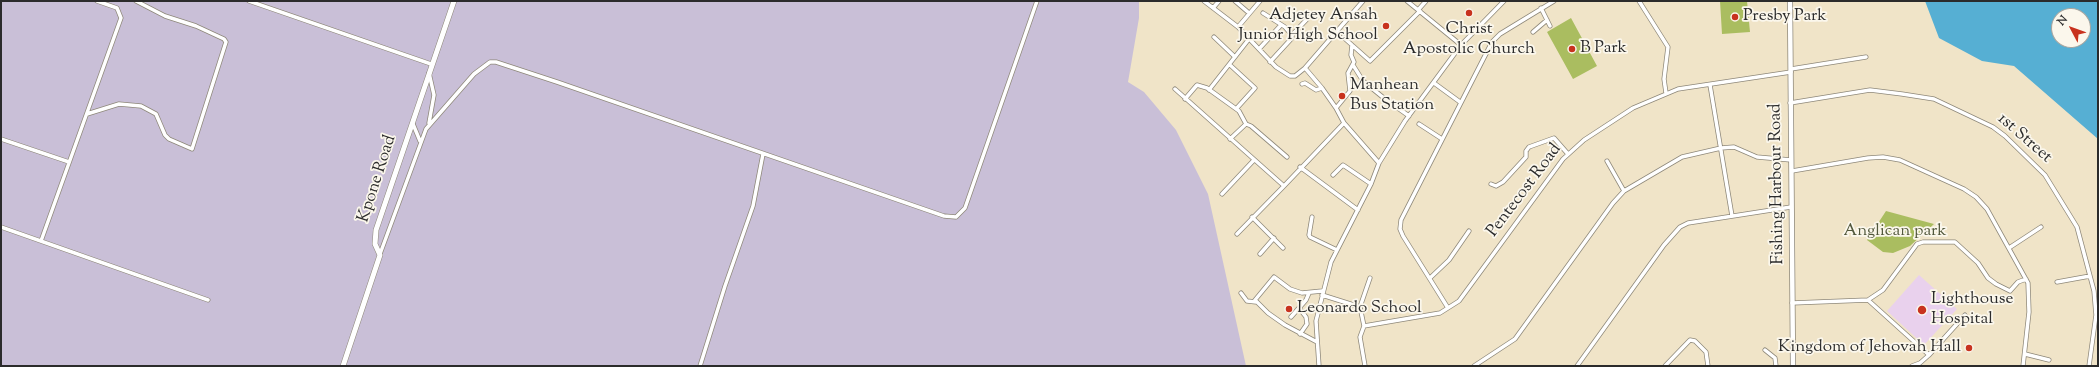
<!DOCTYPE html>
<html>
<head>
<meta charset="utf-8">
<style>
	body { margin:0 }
	#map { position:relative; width:2099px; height:367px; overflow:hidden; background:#f0e4c8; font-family:"Sorts Mill Goudy",serif }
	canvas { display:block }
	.frame { position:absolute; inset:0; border:2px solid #2b2b2b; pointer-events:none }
	.north { position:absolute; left:2051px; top:8px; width:40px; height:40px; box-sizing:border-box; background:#fbf7ec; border:1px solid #a8a59f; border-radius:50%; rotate:311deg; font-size:11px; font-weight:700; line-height:16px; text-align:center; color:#2b2b2b }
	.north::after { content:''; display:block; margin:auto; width:14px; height:18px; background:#c8321e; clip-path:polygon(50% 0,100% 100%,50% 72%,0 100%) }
</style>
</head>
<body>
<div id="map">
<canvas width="2099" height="367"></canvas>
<div class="frame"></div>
<div class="north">N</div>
</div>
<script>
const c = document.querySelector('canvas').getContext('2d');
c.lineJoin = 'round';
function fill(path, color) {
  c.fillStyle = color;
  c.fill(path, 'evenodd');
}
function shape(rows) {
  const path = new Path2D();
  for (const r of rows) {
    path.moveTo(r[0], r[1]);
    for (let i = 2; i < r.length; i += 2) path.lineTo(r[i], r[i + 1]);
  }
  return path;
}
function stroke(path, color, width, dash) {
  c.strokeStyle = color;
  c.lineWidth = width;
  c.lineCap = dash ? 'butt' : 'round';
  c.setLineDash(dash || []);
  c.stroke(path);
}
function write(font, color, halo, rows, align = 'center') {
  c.font = font + ' "Sorts Mill Goudy",serif';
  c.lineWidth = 3.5;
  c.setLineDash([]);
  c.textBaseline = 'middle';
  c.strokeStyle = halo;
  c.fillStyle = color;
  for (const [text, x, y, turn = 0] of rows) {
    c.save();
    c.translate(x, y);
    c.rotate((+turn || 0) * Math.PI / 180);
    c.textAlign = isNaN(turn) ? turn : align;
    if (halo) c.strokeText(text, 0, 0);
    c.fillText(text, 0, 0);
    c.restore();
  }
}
fill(shape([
	[1919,275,1957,309,1924,345,1887,311]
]), '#e9d1ed');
fill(shape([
	[1,1,1139,1,1139,18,1128,82,1144,92,1176,130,1208,194,1246,366,1,366]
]), '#c9bfd7');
fill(shape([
	[1720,1,1747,1,1750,32,1722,34],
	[1571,18,1597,66,1573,79,1547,32],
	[1886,211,1934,224,1910,246,1893,253,1883,252,1867,240]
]), '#aabd60');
fill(shape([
	[1925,1,2098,1,2098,139,2014,66,1982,61,1939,38],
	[2059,16,2083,16,2083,40,2059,40]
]), '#56afd3');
const minor = shape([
	[249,1,431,64],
	[1204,1,1238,27,1276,67,1290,76,1295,76,1305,68,1363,1],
	[1235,1,1249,13],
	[1407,1,1461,45],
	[1639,1,1668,47,1664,79,1666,93],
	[1213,8,1219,1],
	[1541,8,1550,26],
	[1418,10,1426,1],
	[1263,13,1285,27,1292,35,1292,38,1270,62],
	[1238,27,1260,1],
	[1533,32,1547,20],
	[1292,35,1309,17],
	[1214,37,1235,57],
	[1343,37,1370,61,1420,11],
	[1259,49,1281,25],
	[1230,65,1255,88,1236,109],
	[1353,65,1363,81,1385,99,1409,116],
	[1305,68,1322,88,1336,108,1344,123],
	[1791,69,1866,57],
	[1434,83,1460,102],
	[1302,84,1305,83,1316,90,1322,88],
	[1710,85,1732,216],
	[1175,89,1284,186,1344,123,1379,163],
	[1209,90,1249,39],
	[1185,99,1197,85,1207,88,1239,111,1246,124],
	[1790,103,1870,90,1902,94,1934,99,1993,127,2005,136,2045,175,2077,227,2094,291,2096,315,2089,366],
	[1336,108,1350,91,1348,73,1354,62,1351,55,1352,45],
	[87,114,119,104,141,106,156,114,165,135,169,139,192,149,226,42,224,39,196,26,165,16,136,1],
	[429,123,434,95,429,73],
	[413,124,420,141],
	[1419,124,1442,139],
	[1,139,69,162],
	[1230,139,1246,124,1251,126,1287,157],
	[1607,161,1624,191],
	[1300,167,1358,210],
	[1792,171,1868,158,1883,157,1900,160,1964,189,1976,197,1987,209,2028,283,2029,312,2023,366],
	[1333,175,1343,165,1371,184],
	[1491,184,1496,186,1503,182,1526,157,1526,151,1529,147,1554,138,1568,154],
	[1222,194,1254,160],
	[1252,217,1283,248],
	[1312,217,1309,235,1310,237,1337,250],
	[1,227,208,300],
	[1237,234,1284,186],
	[41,241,121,18,117,8,97,1],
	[2009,248,2041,227],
	[380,254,426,129,474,74,490,62,496,62,557,82,944,216,956,217,965,208,1037,1],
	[1260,254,1274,238],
	[1430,278,1449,260,1469,231],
	[2057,282,2090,276],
	[1241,293,1247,301,1256,302],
	[1322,295,1360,307],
	[1868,300,1883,290,1917,244,1923,242,1955,242,1978,263,1988,278,1996,284,2010,291,2018,282,2026,279],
	[1792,303,1868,300,1929,355],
	[1299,308,1306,317,1307,324,1300,334],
	[1448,308,1403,236,1400,229,1401,220,1492,42,1500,34,1554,1],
	[1291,317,1306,300,1309,293],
	[1364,326,1440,313,1459,301,1563,159,1584,140,1633,108,1678,89,1791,72],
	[1317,342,1285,325,1268,313,1255,300,1274,277,1290,289,1302,293,1322,291],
	[1765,350,1775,358,1776,366],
	[2025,354,2049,360],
	[700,366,725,286,753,206,763,154],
	[1319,366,1316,321,1331,262,1371,184,1379,163,1405,121,1461,45,1504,1],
	[1365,366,1360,337,1364,326,1360,307,1370,278],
	[1474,366,1515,339,1613,203,1624,191,1682,157,1721,148,1734,147,1757,157,1791,160],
	[1577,366,1664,245,1680,227,1688,223,1701,221,1791,207],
	[1665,366,1690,340,1695,341,1706,352,1708,366],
	[1912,366,1920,363,1929,355,1965,315]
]);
const tertiary = shape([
	[1790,1,1793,366]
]);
const secondary = shape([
	[343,366,380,255,375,244,376,230,454,1]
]);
stroke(minor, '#8e887a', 5);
stroke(tertiary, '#8e887a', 6);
stroke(secondary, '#8e887a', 6);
stroke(minor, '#fff', 3.5);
stroke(tertiary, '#fff', 4.5);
stroke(secondary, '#fff', 5);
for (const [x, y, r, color] of [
	[1469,13,4,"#c8321e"],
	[1735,17,4,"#c8321e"],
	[1386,26,4,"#c8321e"],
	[1572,49,4,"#c8321e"],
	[1342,96,4,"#c8321e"],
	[1289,309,4,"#c8321e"],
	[1922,310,5,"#c8321e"],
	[1969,348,4,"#c8321e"]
]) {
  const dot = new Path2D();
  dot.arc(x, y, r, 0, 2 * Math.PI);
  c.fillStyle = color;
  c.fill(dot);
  stroke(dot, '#fbf7ec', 1.5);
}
write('17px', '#2b2b2b', '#fbf7ec', [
	["Adjetey Ansah",1378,16,"right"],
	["Junior High School",1378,36,"right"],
	["Presby Park",1743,17],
	["Christ",1469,30,"center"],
	["Apostolic Church",1469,50,"center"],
	["B Park",1580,49],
	["Manhean",1350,86],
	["Bus Station",1350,106],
	["Lighthouse",1931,300],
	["Hospital",1931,320],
	["Leonardo School",1297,309],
	["Kingdom of Jehovah Hall",1961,348,"right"]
], 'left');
write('17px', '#2b2b2b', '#fbf7ec', [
	["1st Street",2024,139,41],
	["Kpone Road",378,179,-72],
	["Fishing Harbour Road",1778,184,-91],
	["Pentecost Road",1525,191,-53]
]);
write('17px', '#51573b', '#fbf7ec', [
	["Anglican park",1895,232]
]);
</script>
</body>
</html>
